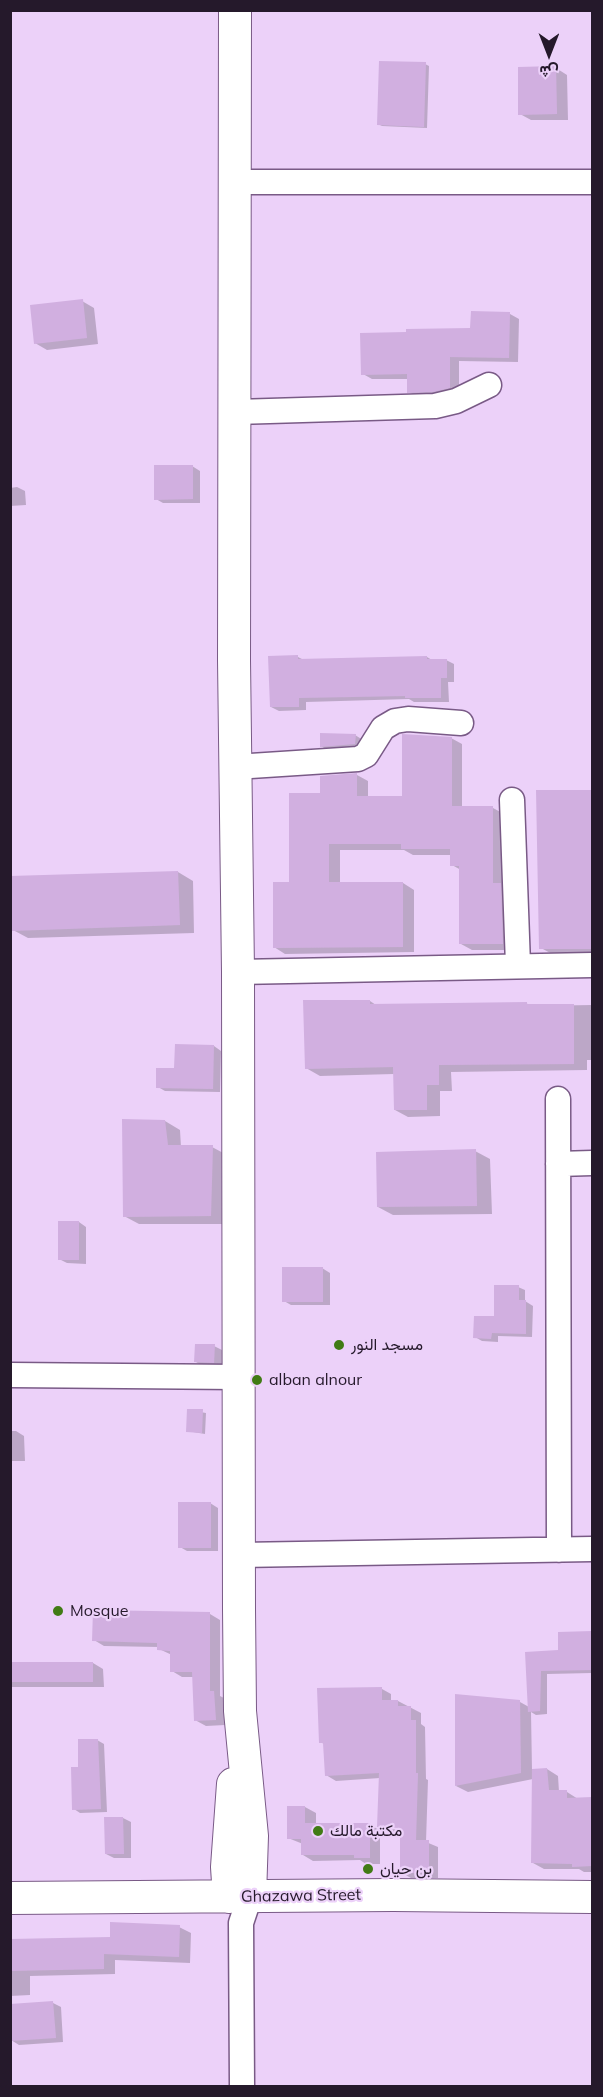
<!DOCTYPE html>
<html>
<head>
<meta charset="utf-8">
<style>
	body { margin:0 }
	#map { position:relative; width:603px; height:2097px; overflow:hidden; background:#ecd1f9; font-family:Mulish,Vazirmatn,sans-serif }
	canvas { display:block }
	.frame { position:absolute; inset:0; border:12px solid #25192b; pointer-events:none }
	.north { position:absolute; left:519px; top:24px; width:60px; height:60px; -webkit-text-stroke:4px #ecd1f9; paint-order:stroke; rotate:180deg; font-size:16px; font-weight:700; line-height:24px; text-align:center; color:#25192b }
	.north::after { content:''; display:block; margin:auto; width:21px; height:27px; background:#25192b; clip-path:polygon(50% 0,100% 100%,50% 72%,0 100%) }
</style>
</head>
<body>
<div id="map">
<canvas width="603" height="2097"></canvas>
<div class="frame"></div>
<div class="north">ش</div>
</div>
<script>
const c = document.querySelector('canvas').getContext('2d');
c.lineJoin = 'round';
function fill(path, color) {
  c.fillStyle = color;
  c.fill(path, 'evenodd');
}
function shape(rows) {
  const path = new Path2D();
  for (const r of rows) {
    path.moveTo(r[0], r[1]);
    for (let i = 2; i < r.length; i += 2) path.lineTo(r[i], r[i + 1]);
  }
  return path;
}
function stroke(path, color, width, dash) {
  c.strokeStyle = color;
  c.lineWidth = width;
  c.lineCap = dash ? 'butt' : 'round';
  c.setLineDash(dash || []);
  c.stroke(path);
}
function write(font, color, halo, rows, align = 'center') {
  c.font = font + ' Mulish,Vazirmatn,sans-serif';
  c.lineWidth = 4.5;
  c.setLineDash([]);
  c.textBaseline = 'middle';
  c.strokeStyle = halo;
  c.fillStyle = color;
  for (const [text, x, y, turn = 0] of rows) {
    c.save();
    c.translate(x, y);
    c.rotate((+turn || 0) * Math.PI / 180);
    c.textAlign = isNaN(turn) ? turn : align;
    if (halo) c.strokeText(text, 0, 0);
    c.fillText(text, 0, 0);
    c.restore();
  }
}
fill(shape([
	[425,64,429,66,427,128,382,126,378,124],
	[556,68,567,75,568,120,531,120,520,114],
	[82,301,94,308,98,344,47,350,35,343],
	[510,314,519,319,518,362,459,361,459,393,418,397,409,392,409,379,372,379,363,374],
	[192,466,200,471,200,503,163,503,156,499],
	[17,487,25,491,26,505,10,506,10,488],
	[270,657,298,657,304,660,427,657,432,660,446,660,454,664,454,682,448,682,449,702,414,702,409,699,306,702,306,710,279,711,271,707],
	[355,735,363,740,362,749,329,751,321,746],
	[451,738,462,744,462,808,493,808,504,814,514,950,472,950,461,944,461,870,452,865,452,855,413,855,404,850,340,850,340,884,403,883,414,890,414,952,285,954,274,947,291,883,322,794,357,775,368,781,368,798,403,798],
	[591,792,592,955,554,955,541,948],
	[178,872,193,881,194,933,28,938,13,930],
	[370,1001,376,1005,526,1003,531,1006,592,1005,592,1060,587,1060,587,1070,451,1072,452,1091,440,1091,440,1116,408,1117,395,1110,394,1074,320,1076,306,1068],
	[214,1046,221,1051,220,1092,165,1091,158,1087,176,1070],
	[165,1121,180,1130,181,1147,212,1147,227,1155,226,1224,139,1224,124,1216],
	[475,1151,490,1159,492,1214,393,1215,378,1207],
	[79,1222,86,1227,86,1264,67,1263,59,1259],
	[322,1268,330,1273,330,1305,291,1305,284,1301],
	[518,1287,525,1290,525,1301,533,1306,532,1337,498,1336,498,1342,482,1341,475,1337,495,1318],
	[214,1346,222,1350,222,1366,203,1366,196,1362],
	[189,1410,206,1413,205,1434,187,1431],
	[10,1431,16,1431,24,1436,25,1461,10,1461],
	[210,1503,218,1508,218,1551,187,1551,180,1547],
	[210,1614,220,1620,220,1696,224,1698,225,1725,206,1726,195,1720,194,1677,182,1677,172,1671,172,1655,159,1649,159,1647,104,1646,94,1640],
	[592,1632,592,1673,547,1674,547,1714,536,1715,531,1712,532,1770,547,1769,558,1776,559,1792,567,1792,578,1799,592,1799,592,1872,584,1872,579,1869,544,1869,533,1863,533,1779,468,1792,456,1786,520,1702,529,1707,526,1653,560,1651,560,1633],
	[93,1663,103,1669,104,1687,10,1687,10,1664],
	[382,1689,391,1694,391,1701,398,1701,421,1713,421,1724,425,1727,426,1779,428,1780,426,1842,438,1847,438,1878,411,1878,402,1873,402,1832,388,1832,379,1826,380,1778,336,1781,326,1775,325,1745,321,1742],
	[387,1826,408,1827,408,1830,387,1829],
	[97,1740,104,1744,107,1812,80,1813,74,1809,80,1769],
	[288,1807,305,1807,316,1813,316,1824,370,1824,380,1831,380,1864,366,1864,360,1860,313,1861,303,1855,303,1844,288,1838],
	[106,1818,123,1818,131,1822,131,1858,114,1858,106,1854],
	[179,1927,191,1933,190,1963,115,1960,115,1974,30,1976,30,1995,10,1996,10,1940,111,1938],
	[53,2003,61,2007,63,2042,19,2045,11,2040]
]), '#0003');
fill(shape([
	[379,61,426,62,424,127,377,125],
	[556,66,557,114,518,115,518,67],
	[83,299,87,338,34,344,30,305],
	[471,311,510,312,509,358,450,357,450,388,433,392,407,393,407,374,361,375,360,333,406,332,406,329,470,328],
	[154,465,193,465,193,499,154,500],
	[298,655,298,659,427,656,427,659,447,659,447,678,441,678,441,698,405,698,405,696,299,698,299,707,270,707,268,656],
	[320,733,356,734,355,744,320,747],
	[402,734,452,737,452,806,493,806,493,883,501,883,503,944,459,944,459,866,450,866,450,849,401,849,401,844,329,844,329,882,403,882,403,947,273,948,273,882,289,882,289,793,320,793,320,776,357,773,357,796,402,796],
	[536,790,592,790,592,949,539,949],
	[178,871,180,925,11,931,10,876],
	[303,1000,370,1000,370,1004,527,1002,527,1004,574,1004,574,1064,439,1065,439,1085,427,1085,427,1110,394,1110,393,1067,305,1069],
	[175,1044,214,1045,213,1089,156,1088,156,1068,174,1068],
	[122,1119,165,1120,168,1145,213,1145,211,1216,123,1217],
	[476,1149,477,1206,377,1207,376,1152],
	[58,1221,79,1221,79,1260,58,1260],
	[282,1267,323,1267,323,1302,282,1302],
	[494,1285,519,1285,519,1300,526,1300,526,1334,492,1333,491,1339,473,1338,474,1316,494,1316],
	[195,1344,215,1344,214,1363,194,1362],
	[187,1409,203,1409,202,1433,186,1432],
	[178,1502,211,1502,211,1548,178,1548],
	[93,1610,210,1612,210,1691,214,1691,216,1720,194,1721,192,1672,170,1672,170,1651,157,1650,157,1643,92,1641],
	[592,1631,592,1670,541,1671,540,1711,528,1712,525,1652,558,1650,558,1632],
	[10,1662,93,1662,93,1682,10,1682],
	[382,1687,382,1700,398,1700,398,1706,411,1706,411,1720,416,1720,416,1773,418,1773,416,1840,429,1840,429,1873,400,1873,400,1828,377,1827,379,1773,325,1776,323,1743,319,1743,317,1688],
	[455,1694,520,1700,521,1773,455,1786],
	[78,1739,98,1739,101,1809,72,1810,71,1767,78,1767],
	[547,1768,549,1790,567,1790,567,1798,592,1797,592,1866,572,1867,572,1864,531,1863,532,1769],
	[287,1806,305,1806,305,1823,370,1823,370,1858,354,1858,354,1855,301,1855,301,1839,287,1839],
	[104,1817,123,1817,124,1854,105,1854],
	[110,1922,180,1925,179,1957,104,1954,104,1969,10,1971,10,1939,110,1937],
	[53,2001,56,2038,10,2041,10,2004]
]), '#d1afe0');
const minor = shape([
	[235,182,592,182],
	[236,412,435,406,456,401,489,385],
	[235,767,358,759,366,755,383,728,395,721,408,719,461,723],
	[512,800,518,965],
	[238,972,592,965],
	[558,1099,559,1550],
	[558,1164,592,1163],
	[10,1375,238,1377],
	[240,1555,592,1549],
	[242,2086,241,1923,250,1896]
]);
const major = shape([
	[235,10,234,660,238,972,239,1609,240,1711,252,1836,250,1896],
	[229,1897,227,1867,233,1784],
	[10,1898,393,1895,592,1897]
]);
stroke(minor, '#795a86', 27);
stroke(major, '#795a86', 34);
stroke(minor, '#fff', 24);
stroke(major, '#fff', 32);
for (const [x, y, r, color] of [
	[339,1345,6,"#417b15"],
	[257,1380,6,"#417b15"],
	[58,1611,6,"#417b15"],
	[318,1831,6,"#417b15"],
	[368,1869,6,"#417b15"]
]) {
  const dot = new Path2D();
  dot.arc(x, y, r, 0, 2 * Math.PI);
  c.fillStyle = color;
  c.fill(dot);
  stroke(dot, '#ecd1f9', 2);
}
write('16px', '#25192b', '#ecd1f9', [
	["مسجد النور",351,1345],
	["alban alnour",269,1380],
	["Mosque",70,1611],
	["مكتبة مالك",330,1831],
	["بن حيان",380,1869]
], 'left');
write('16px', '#25192b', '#ecd1f9', [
	["Ghazawa Street",301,1896,-1]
]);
</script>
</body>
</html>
